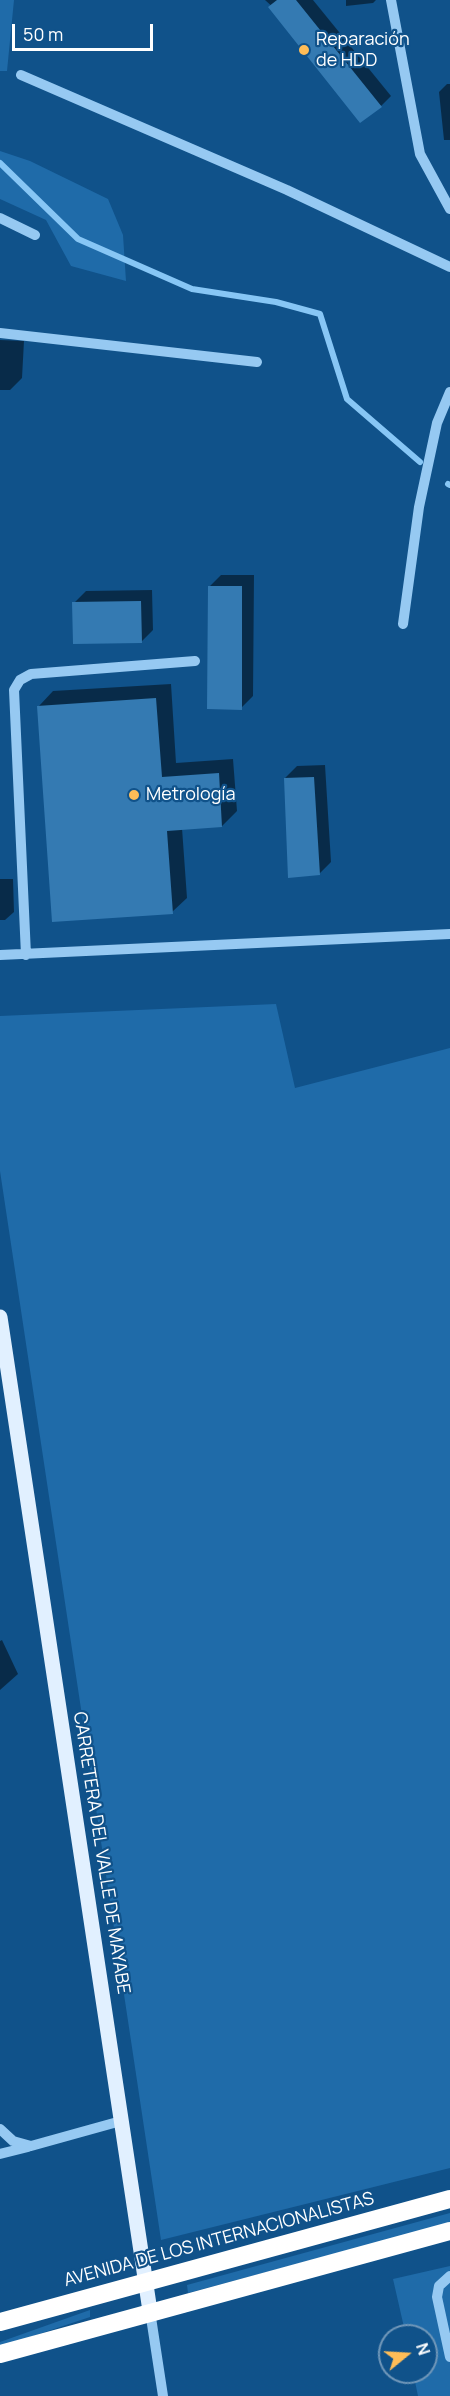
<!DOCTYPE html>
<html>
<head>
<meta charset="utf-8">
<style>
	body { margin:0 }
	#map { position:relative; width:450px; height:2396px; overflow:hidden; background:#10528a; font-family:Manrope,sans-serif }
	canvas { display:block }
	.north { position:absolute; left:378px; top:2324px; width:60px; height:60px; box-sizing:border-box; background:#10528a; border:2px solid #7097b9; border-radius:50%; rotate:72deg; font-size:16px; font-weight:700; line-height:24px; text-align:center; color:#fff }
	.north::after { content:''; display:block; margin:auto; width:21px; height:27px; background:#ffbd57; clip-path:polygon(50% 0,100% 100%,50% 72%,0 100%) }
	.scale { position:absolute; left:12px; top:24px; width:141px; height:27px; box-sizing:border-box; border:3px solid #fff; border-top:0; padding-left:8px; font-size:18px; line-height:21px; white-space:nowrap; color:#fff; -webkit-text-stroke:4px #10528a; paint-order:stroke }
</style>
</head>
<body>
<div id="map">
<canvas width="450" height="2396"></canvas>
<div class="north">N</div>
<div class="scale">50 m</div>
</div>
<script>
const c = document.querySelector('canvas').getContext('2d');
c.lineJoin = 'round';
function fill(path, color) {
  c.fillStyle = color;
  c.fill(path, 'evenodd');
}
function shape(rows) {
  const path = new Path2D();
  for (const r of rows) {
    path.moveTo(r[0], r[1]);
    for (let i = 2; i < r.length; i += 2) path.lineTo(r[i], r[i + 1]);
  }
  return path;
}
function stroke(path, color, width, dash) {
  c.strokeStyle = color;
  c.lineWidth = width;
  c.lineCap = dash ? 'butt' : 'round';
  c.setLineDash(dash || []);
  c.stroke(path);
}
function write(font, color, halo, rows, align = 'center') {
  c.font = font + ' Manrope,sans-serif';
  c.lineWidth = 4.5;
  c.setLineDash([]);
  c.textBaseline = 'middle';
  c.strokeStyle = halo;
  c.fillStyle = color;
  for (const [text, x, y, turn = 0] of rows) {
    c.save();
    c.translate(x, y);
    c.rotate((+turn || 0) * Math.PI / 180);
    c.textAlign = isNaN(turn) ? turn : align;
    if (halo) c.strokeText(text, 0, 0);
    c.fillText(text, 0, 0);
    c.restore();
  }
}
fill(shape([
	[0,0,14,0,7,71,0,71],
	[0,151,30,161,108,199,123,235,126,281,71,266,46,220,0,199],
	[276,1004,295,1088,450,1048,450,2168,161,2240,0,1171,0,1016],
	[450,2213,450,2223,188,2293,187,2285],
	[450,2266,450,2396,418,2396,413,2372,426,2372,426,2336,406,2336,393,2279],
	[90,2310,90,2317,0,2347,0,2342]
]), '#1f6ba9');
fill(shape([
	[265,0,313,0,391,96,381,106],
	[346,0,376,0,373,3,346,6],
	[447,84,450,84,450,140,444,140,439,92],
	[0,340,24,341,22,378,10,390,0,390],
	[221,575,254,575,253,696,241,708,209,587],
	[152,590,153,630,141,642,74,603,86,591],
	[171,684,176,763,233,759,237,811,222,826,182,828,187,898,172,912,39,706,53,691],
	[325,765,331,862,319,874,285,778,297,766],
	[0,879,13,879,14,912,5,920,0,920],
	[2,1640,18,1674,0,1690,0,1641]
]), '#0007');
stroke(shape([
	[0,163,78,239,192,289,276,302,320,314,347,399,420,462],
	[448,484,450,485]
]), '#87c6f5', 6);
fill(shape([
	[277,0,296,0,382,107,360,123,268,7],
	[208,586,242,586,242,710,207,709],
	[141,601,142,643,73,644,72,602],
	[156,698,162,777,219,773,222,827,167,831,173,914,52,922,37,706],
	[314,777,320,875,288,878,284,778]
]), '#347ab2');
stroke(shape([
	[391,0,420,154,450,209],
	[21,75,287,190,450,267],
	[0,218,35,235],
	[0,333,257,362],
	[403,624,419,507,437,423,450,392],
	[0,955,450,934],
	[26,955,14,690,20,680,31,674,195,661],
	[0,2129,13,2141,31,2146,121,2121],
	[0,2154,28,2147],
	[450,2276,439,2286,437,2297,450,2357],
	[150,2311,163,2396]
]), '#96c9f2', 10);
stroke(shape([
	[0,1317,150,2311]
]), '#e1f0ff', 15);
stroke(shape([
	[0,2322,450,2199],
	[0,2354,450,2231]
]), '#fff', 18);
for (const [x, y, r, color] of [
	[304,50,6,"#ffbd57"],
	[134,795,6,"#ffbd57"]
]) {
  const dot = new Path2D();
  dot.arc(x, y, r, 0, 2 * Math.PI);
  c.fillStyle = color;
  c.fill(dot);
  stroke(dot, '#10528a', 2);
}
write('18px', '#fff', '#10528a', [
	["Reparación",316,40],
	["de HDD",316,61],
	["Metrología",146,795]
], 'left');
write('18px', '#fff', '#10528a', [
	["CARRETERA DEL VALLE DE MAYABE",101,1853,81],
	["AVENIDA DE LOS INTERNACIONALISTAS",219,2240,-15]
]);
</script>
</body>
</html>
